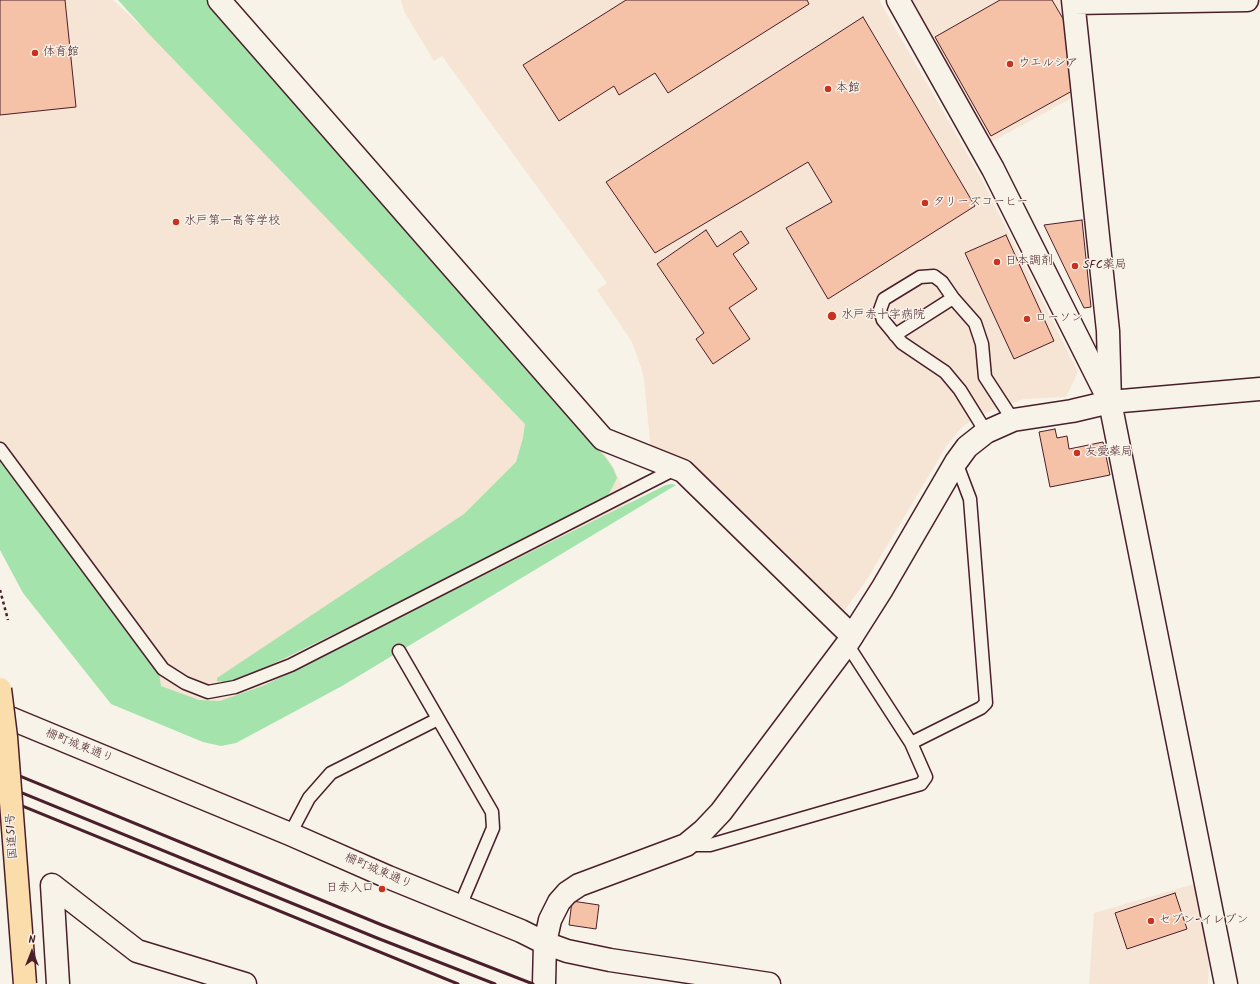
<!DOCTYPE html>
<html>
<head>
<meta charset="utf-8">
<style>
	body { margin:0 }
	#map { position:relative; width:1260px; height:984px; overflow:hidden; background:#f7f3e8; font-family:Kalam,sans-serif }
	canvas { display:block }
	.north { position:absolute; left:12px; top:932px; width:40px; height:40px; -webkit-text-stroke:3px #f7f3e8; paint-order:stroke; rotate:0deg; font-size:11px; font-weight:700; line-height:16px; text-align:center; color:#4a1f2b }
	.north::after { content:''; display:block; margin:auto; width:14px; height:18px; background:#4a1f2b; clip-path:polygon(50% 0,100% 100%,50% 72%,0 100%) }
</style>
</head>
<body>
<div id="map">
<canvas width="1260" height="984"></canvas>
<div class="north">N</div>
</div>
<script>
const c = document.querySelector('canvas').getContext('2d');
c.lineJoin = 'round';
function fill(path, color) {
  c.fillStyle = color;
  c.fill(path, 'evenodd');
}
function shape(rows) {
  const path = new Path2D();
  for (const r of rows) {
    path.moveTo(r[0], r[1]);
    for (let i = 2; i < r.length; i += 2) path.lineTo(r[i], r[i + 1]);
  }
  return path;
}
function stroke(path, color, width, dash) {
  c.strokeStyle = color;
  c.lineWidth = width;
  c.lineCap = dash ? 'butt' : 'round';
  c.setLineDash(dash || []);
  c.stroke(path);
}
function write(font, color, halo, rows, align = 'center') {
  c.font = font + ' Kalam,"Klee One",sans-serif';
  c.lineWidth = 3;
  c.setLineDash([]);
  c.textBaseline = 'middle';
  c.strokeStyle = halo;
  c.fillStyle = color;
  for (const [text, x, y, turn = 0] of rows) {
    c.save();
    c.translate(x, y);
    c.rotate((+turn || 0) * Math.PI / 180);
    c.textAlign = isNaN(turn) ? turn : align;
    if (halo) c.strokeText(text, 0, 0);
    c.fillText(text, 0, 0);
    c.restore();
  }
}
fill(shape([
	[0,0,113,0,589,443,601,449,612,465,631,504,229,705,201,706,148,687,0,478],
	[401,0,879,0,980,176,1078,372,1066,397,1024,399,992,410,963,426,947,445,866,581,841,615,651,451,644,379,641,367,632,342,597,290,607,283,442,56,434,61,404,11],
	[910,0,1063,0,1074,97,991,142],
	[1194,884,1209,964,1208,984,1089,984,1094,913]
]), '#f6e4d4');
fill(shape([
	[118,0,207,0,606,458,613,468,617,478,610,492,603,500,412,596,242,679,227,682,217,681,217,678,464,514,516,462,523,438,525,424,148,33],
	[0,461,159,673,161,686,199,700,220,701,265,685,444,595,666,485,672,484,676,485,342,686,236,743,221,746,203,742,111,704,23,593,0,550]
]), '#a4e3ab');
const building = shape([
	[0,0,65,0,76,107,0,115,0,0],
	[626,0,807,0,809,4,668,93,655,73,619,95,614,86,559,121,523,65,626,0],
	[1000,0,1052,0,1065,22,1072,91,991,136,935,37,1000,0],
	[863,17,975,206,828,299,786,228,832,202,808,162,655,253,606,182,863,17],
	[1082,220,1091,307,1084,308,1044,225,1082,220],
	[706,230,717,247,741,231,749,243,733,254,757,289,729,308,750,339,713,364,696,339,704,333,657,264,706,230],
	[1006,235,1054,341,1014,359,965,253,1006,235],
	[1055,429,1057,438,1067,436,1069,449,1103,442,1110,475,1050,487,1039,432,1055,429],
	[1175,893,1187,929,1127,949,1115,913,1175,893],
	[572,901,599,905,596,929,569,925,572,901]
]);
fill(building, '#f5c1a7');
stroke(building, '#4a1f2b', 1);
const service = shape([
	[895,335,953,298],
	[986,432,960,390,945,372,902,343,883,320,880,310,884,299,920,277,934,276,942,282,953,298,975,323,982,344,985,377,1013,420],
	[0,449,163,669,185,683,208,692,235,687,291,665,677,468],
	[399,651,492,812,493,828,460,906],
	[911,743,981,708,986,703,970,499,956,462],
	[290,834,309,798,331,773,438,719],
	[688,845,710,845,921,784,926,777,911,743,847,644]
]);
const minor = shape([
	[219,0,603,439,683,471,852,636],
	[1073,0,1108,331,1110,402,1226,984],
	[1074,3,1247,0],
	[1110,402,1260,389],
	[58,984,52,885,137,951,245,984],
	[544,984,545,943]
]);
const tertiary = shape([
	[0,714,290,834,388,877,521,931,545,943,567,951,610,960,769,984],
	[545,943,550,920,559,902,567,893,579,885,686,845,703,831,721,812,847,644,882,589,956,462,967,447,986,432,1013,420,1072,411,1110,402,993,169,898,0]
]);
stroke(service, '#4a1f2b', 15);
stroke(minor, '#4a1f2b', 25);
stroke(tertiary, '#4a1f2b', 25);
stroke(shape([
	[0,590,8,620]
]), '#4a1f2b', 2.5, [3, 3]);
stroke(service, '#f7f3e8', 12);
stroke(minor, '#f7f3e8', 22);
stroke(tertiary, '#f7f3e8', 22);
stroke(shape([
	[0,768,382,925,533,984],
	[0,784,377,938,495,984],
	[0,797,458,984]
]), '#4a1f2b', 3);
const trunkBridge = shape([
	[0,689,6,737,25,984]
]);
stroke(trunkBridge, '#4a1f2b', 25, []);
stroke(trunkBridge, '#fbddab', 22);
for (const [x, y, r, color] of [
	[35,53,4,"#c8321e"],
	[1010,64,4,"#c8321e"],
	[828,89,4,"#c8321e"],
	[925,203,4,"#c8321e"],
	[176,222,4,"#c8321e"],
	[997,262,4,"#c8321e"],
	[1075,266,4,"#c8321e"],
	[832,316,5,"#c8321e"],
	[1027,319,4,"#c8321e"],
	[1077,453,4,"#c8321e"],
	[382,889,4,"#c8321e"],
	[1151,921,4,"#c8321e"]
]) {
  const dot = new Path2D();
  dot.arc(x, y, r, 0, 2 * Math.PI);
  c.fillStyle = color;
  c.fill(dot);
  stroke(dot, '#f7f3e8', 1.5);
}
write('12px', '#4a1f2b', '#f7f3e8', [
	["体育館",43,53],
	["ウエルシア",1018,64],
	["本館",836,89],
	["タリーズコーヒー",933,203],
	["水戸第一高等学校",184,222],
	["日本調剤",1005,262],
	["SFC薬局",1083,266],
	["水戸赤十字病院",841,316],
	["ローソン",1035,319],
	["友愛薬局",1085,453],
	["日赤入口",374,889,"right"],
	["セブン-イレブン",1159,921]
], 'left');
write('12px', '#4a1f2b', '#f7f3e8', [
	["柵町城東通り",79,747,22],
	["国道51号",13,836,-94],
	["柵町城東通り",378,872,23]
]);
</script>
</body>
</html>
